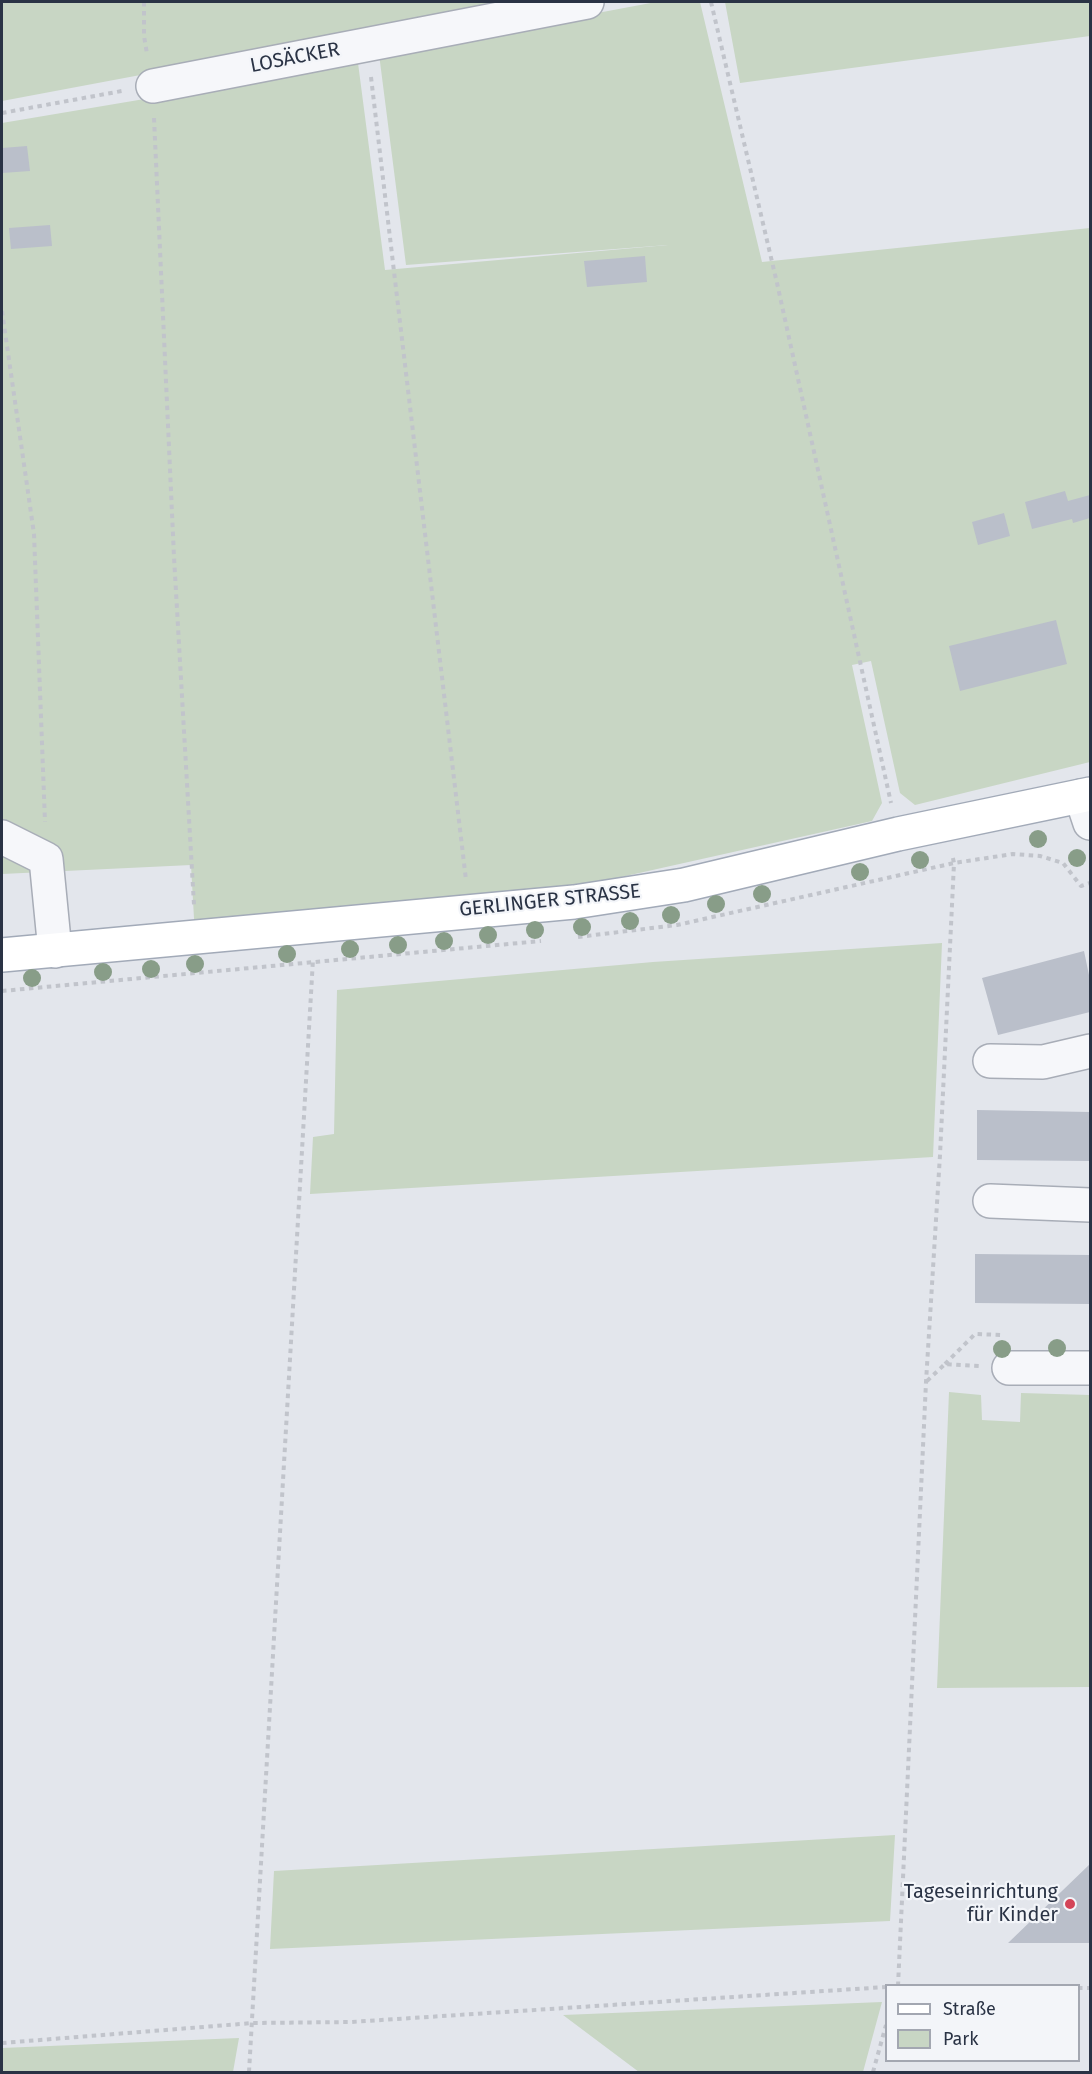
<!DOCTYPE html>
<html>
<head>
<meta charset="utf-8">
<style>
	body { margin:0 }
	#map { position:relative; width:1092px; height:2074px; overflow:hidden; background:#e3e6ec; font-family:"Fira Sans",sans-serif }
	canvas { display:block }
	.frame { position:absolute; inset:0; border:3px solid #2a3345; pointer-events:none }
	.legend { position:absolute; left:885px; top:1984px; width:195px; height:78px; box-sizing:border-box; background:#f3f5f9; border:2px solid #a3a7b1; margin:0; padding:8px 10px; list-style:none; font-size:18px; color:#2a3345 }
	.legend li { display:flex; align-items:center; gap:12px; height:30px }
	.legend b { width:30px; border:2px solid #a3a7b1 }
</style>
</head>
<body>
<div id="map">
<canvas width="1092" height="2074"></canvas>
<div class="frame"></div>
<ul class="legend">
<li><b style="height:8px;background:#fff"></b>Straße</li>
<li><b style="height:16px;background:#c8d6c4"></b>Park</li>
</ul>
</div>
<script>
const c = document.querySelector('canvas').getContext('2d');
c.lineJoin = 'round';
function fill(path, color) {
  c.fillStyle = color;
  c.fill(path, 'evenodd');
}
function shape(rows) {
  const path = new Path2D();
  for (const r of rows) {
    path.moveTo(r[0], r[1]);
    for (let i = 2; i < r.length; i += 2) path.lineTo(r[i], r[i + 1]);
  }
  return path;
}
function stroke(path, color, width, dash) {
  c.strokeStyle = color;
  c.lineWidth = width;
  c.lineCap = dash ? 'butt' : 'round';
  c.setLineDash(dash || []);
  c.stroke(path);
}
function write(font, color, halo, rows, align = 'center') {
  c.font = font + ' "Fira Sans",sans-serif';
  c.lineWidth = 4.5;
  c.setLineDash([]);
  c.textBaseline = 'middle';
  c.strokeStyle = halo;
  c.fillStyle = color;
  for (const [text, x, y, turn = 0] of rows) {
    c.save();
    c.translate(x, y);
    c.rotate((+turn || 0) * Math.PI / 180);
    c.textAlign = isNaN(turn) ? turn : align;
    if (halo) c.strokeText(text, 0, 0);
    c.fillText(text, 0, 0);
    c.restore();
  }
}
fill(shape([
	[2,2,507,2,364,33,2,101],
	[656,2,700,2,762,262,1090,228,1090,762,915,805,900,793,871,661,852,665,882,803,872,821,469,911,195,936,191,865,2,874,2,123,358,63,385,270,668,245,406,265,379,54],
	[725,2,1090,2,1090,36,740,83],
	[942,943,933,1157,310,1194,313,1137,334,1134,337,990,653,962],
	[949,1392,981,1395,982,1420,1020,1422,1021,1393,1090,1395,1090,1687,937,1688],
	[895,1835,890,1921,270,1949,274,1871],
	[882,2002,863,2072,639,2072,563,2015],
	[239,2038,233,2072,2,2072,2,2048]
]), '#c8d6c4');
fill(shape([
	[27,146,30,171,2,173,2,148],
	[50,225,52,246,11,249,9,228],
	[645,256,647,282,587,287,584,261],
	[1065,491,1068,501,1090,495,1090,518,1073,523,1072,519,1032,529,1025,502],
	[1004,513,1010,536,978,545,972,522],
	[1056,620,1067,664,960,691,949,646],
	[1084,951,1090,980,1090,1012,998,1035,982,978],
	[977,1110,1090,1112,1090,1161,977,1160],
	[975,1254,1090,1255,1090,1304,975,1303],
	[1090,1864,1090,1943,1008,1943]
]), '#babfca');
const minor = shape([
	[153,86,587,2],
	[1081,796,1090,823],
	[2,837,46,859,55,951],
	[990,1061,1043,1062,1090,1051],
	[990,1201,1090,1205],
	[1009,1368,1090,1368]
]);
const major = shape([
	[2,955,574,902,684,885,898,834,1090,794]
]);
stroke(minor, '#a8adb7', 36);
stroke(major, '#a2aab8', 36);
stroke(shape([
	[144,2,144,36,147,54],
	[711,2,777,283,891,803],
	[371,77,466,880],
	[2,113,122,91],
	[154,118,174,557,194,905],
	[2,311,34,534,45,822],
	[578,937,677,925,954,863,1013,854,1040,856,1063,863,1081,886,1090,883],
	[2,991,541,941],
	[945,1364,975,1334,1001,1335],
	[927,1381,945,1364,979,1366],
	[898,1986,926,1382,940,1155,954,863,952,854],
	[1078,1988,1090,1988],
	[2,2043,253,2023,351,2022,886,1987],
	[249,2072,313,959],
	[873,2072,886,2025]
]), '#c1c4cb', 4, [4.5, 4.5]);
stroke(minor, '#f6f7fa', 33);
stroke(major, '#fff', 33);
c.fillStyle = '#889d88';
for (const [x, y] of [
	[1038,839],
	[1077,858],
	[920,860],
	[860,872],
	[762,894],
	[716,904],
	[671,915],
	[630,921],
	[582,927],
	[535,930],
	[488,935],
	[444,941],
	[398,945],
	[350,949],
	[287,954],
	[195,964],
	[151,969],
	[103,972],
	[32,978],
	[1057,1348],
	[1002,1349]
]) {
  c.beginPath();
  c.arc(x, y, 9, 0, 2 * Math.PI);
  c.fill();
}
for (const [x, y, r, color] of [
	[1070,1904,6,"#d44558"]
]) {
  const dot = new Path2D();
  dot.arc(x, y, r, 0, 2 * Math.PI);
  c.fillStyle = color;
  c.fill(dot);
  stroke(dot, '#f3f5f9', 2);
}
write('20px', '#2a3345', '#f3f5f9', [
	["LOSÄCKER",295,58,-11],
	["GERLINGER STRASSE",550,901,-6]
]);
write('20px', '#2a3345', '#f3f5f9', [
	["Tageseinrichtung",1058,1892],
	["für Kinder",1058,1915]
], 'right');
</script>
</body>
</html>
